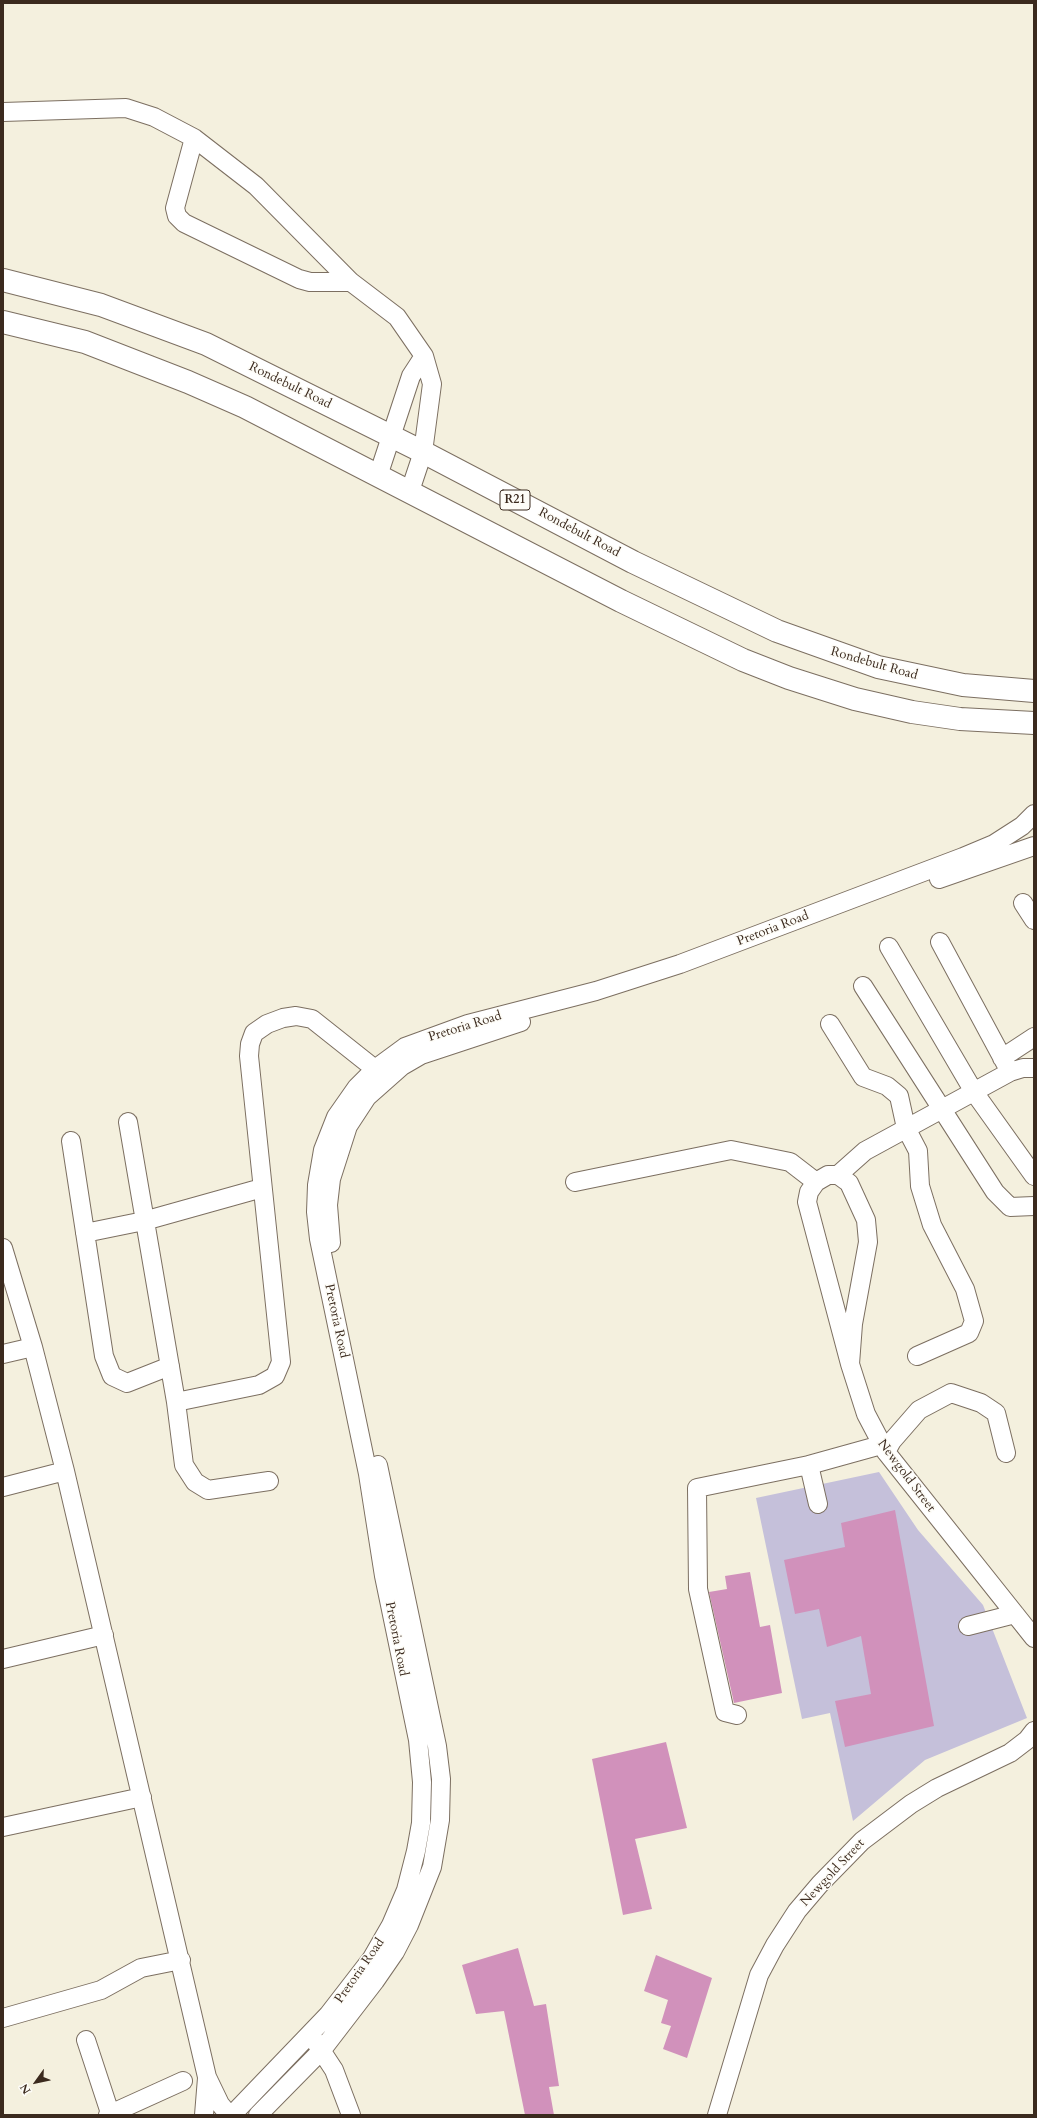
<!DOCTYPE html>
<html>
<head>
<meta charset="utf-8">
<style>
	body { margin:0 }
	#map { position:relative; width:1037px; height:2118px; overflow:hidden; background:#f4f0de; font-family:Cardo,serif }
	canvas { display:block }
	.frame { position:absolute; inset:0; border:4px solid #3b2a1e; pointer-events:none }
	.north { position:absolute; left:16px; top:2062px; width:40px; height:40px; -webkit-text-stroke:3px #fdfcf7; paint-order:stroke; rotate:237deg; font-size:11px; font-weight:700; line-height:16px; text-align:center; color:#3b2a1e }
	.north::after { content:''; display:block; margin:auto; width:14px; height:18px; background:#3b2a1e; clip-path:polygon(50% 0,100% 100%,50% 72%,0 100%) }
</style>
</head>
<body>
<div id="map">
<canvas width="1037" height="2118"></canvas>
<div class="frame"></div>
<div class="north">N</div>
</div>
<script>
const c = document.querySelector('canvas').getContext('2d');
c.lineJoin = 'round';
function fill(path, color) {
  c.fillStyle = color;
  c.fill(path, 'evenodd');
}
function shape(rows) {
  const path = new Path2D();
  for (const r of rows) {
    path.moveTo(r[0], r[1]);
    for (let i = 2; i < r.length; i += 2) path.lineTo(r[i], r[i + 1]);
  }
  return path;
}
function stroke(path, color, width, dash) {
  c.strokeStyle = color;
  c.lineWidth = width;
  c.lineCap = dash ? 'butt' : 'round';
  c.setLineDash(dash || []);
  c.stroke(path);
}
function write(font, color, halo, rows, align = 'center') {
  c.font = font + ' Cardo,serif';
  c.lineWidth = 3;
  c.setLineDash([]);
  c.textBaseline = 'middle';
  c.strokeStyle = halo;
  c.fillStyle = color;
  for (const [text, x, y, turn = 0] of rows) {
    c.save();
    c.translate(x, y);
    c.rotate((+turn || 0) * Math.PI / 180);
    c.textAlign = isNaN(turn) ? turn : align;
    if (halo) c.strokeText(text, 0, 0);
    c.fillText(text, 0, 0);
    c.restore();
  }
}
fill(shape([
	[879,1472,918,1530,983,1605,1027,1718,925,1760,853,1821,830,1713,802,1719,756,1498]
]), '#c5c0da');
fill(shape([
	[895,1510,934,1726,845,1747,835,1701,871,1694,861,1636,827,1647,819,1609,795,1614,784,1560,845,1547,841,1523],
	[750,1572,760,1627,770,1625,782,1693,734,1703,709,1592,727,1589,725,1576],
	[666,1742,687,1828,635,1839,652,1909,623,1915,592,1759],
	[518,1948,534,2006,546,2004,559,2086,549,2087,554,2115,525,2115,504,2011,476,2014,462,1965],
	[656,1955,712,1978,687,2058,663,2049,671,2026,661,2023,668,2000,644,1991]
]), '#d191bb');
const minor = shape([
	[3,112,126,108,154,117,194,138,256,186,351,282,397,317,424,356,432,384,423,452,410,491],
	[194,138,175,208,177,216,184,223,299,279,310,282,351,282],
	[378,476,411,376,424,356],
	[939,879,1034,846],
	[1023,903,1034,920],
	[940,942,1010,1072],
	[889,947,974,1092,1034,1176],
	[863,986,995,1192,1010,1207,1034,1206],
	[830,1024,863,1077,887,1086,899,1096,906,1128,918,1151,920,1186,932,1225,965,1289,974,1321,969,1333,917,1356],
	[1002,1058,1034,1037],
	[128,1122,176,1402,184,1465,195,1482,208,1490,269,1481],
	[71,1141,104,1356,112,1376,127,1383,170,1366],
	[838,1175,865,1151,1010,1072,1023,1068,1034,1068],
	[575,1182,731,1150,790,1162,816,1182],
	[85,1233,144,1221,262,1188],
	[331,1243,328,1205,331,1179,348,1126,367,1097,402,1066,421,1055,521,1022],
	[3,1248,33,1347,65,1471,207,2077,220,2104,229,2115],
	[3,1354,33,1347],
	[850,1364,853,1324,868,1242,866,1220,849,1183,838,1175,828,1175,816,1182,809,1192,807,1202,850,1364,866,1414,886,1452,1034,1638],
	[176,1402,259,1385,275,1376,281,1362,249,1056,250,1044,254,1033,267,1024,283,1018,296,1016,312,1019,375,1069],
	[886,1452,892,1441,919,1410,951,1393,981,1403,996,1413,1006,1453],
	[3,1487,65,1471],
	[818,1504,809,1465,881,1445],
	[968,1626,1015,1614],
	[3,1659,104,1635],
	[737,1715,725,1712,698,1589,697,1488,809,1465],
	[3,1827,142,1797],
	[3,2018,101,1990,141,1968,181,1960],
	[86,2040,110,2113],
	[315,2041,334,2070,351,2115],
	[108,2115,183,2081],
	[204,2115,207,2078],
	[232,2115,328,2015,372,1958,391,1925,406,1890,416,1851,421,1823,422,1782,418,1740,384,1576,368,1474,319,1239,316,1212,317,1185,323,1150,336,1117,357,1087,375,1069,405,1047,468,1024,596,991,680,964,963,857,994,844,1022,826,1034,814],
	[258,2115,322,2050,375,1981,395,1952,409,1925,432,1867,440,1820,441,1779,437,1746,378,1465],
	[717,2115,759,1975,775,1945,797,1911,820,1884,862,1841,911,1804,937,1788,1010,1753,1027,1740,1034,1731]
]);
const major = shape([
	[3,280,101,305,206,344,423,452,633,562,777,631,878,667,963,685,1034,691],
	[3,322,85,342,188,382,245,407,621,601,743,660,789,678,855,699,912,712,960,719,1034,723]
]);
stroke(minor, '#7c6f61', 20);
stroke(major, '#7c6f61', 24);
stroke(minor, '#fff', 18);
stroke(major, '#fff', 22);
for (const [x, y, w] of [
	[515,500,30]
]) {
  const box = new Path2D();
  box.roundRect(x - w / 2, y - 10, w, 20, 3);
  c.fillStyle = '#fdfcf7';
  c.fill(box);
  stroke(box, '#3b2a1e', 1);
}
write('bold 12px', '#3b2a1e', null, [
	["R21",515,500]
]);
write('13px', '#3b2a1e', '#fdfcf7', [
	["Rondebult Road",290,386,26],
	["Rondebult Road",579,533,28],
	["Rondebult Road",874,664,16],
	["Pretoria Road",773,929,-21],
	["Pretoria Road",465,1027,-17],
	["Pretoria Road",336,1321,78],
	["Newgold Street",906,1476,53],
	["Pretoria Road",396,1639,79],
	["Newgold Street",833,1873,-47],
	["Pretoria Road",360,1971,-55]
]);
</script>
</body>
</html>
